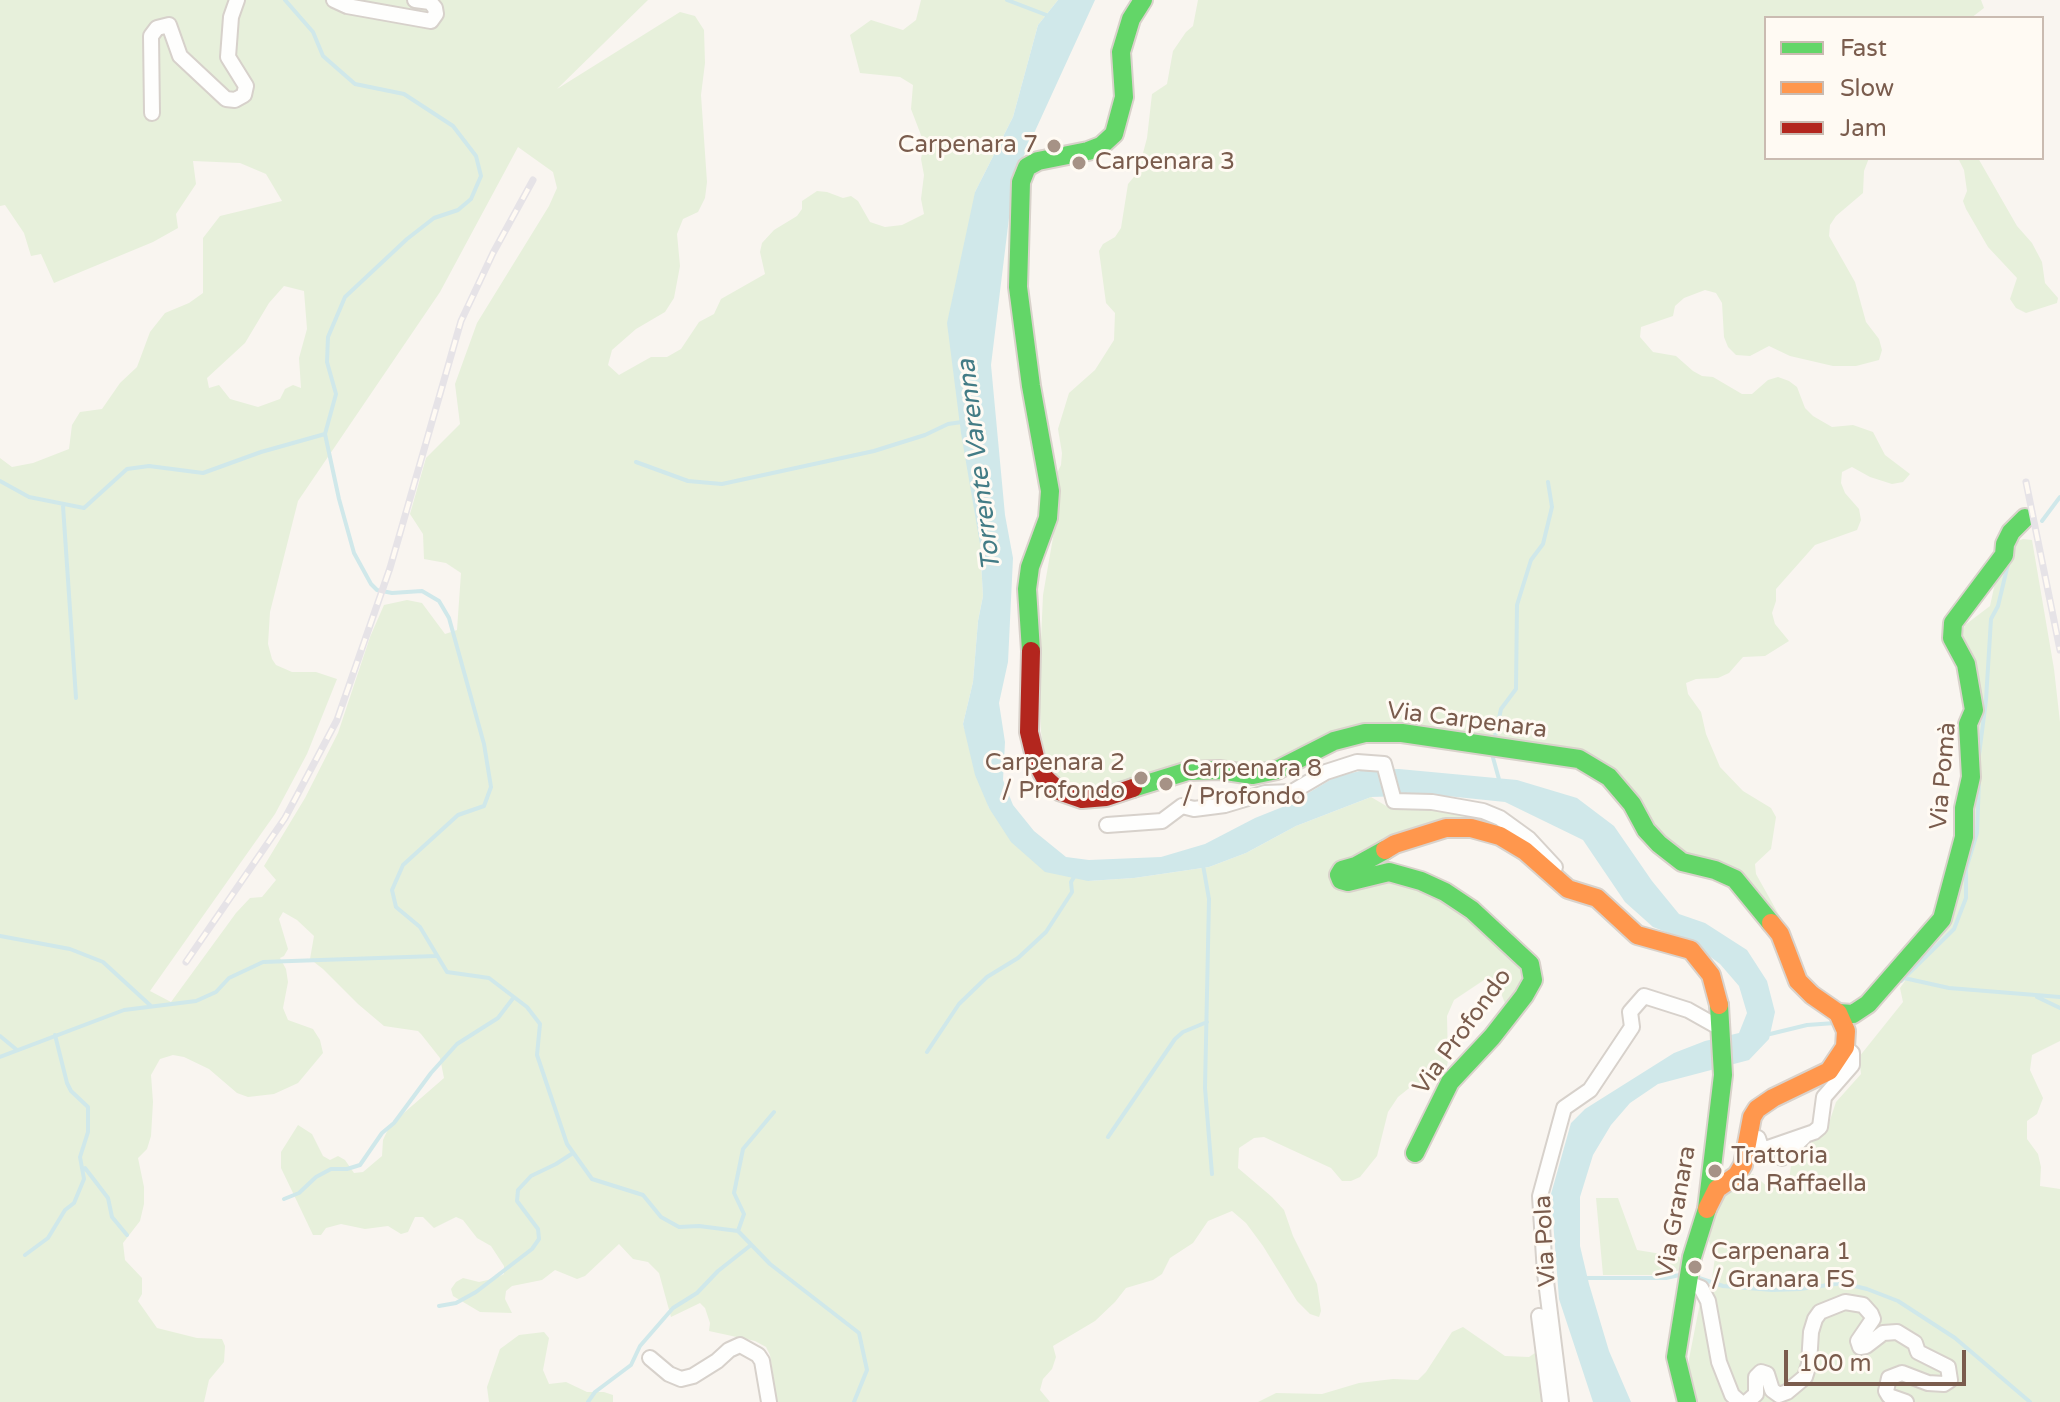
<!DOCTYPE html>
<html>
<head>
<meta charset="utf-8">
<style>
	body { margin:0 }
	#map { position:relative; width:2060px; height:1402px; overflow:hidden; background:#f9f5f0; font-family:"Varela Round",sans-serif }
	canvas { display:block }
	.legend { position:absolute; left:1764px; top:16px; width:280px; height:144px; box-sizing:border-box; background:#fffaf3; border:2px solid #cabbb1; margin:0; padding:10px 14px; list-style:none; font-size:24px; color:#7a5c4d }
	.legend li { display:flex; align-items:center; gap:16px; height:40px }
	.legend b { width:40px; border:2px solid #cabbb1 }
	.scale { position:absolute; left:1784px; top:1350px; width:182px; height:36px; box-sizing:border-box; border:4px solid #7a5c4d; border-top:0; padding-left:10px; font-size:24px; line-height:28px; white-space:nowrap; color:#7a5c4d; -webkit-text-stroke:6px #fffaf3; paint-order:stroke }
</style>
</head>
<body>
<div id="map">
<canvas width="2060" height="1402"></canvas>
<ul class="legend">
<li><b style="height:10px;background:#63d668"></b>Fast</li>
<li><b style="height:10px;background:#ff974d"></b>Slow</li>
<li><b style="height:10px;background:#b3261e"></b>Jam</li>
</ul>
<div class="scale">100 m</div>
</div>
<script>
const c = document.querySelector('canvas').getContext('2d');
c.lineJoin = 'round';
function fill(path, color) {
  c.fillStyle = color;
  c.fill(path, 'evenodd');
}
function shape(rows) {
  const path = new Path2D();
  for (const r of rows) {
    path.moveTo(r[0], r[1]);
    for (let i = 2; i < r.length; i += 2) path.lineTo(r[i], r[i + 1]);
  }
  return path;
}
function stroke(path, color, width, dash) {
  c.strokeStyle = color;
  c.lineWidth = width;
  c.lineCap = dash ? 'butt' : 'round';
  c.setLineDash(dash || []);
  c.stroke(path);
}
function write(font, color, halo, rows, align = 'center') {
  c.font = font + ' "Varela Round",sans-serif';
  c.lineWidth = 6;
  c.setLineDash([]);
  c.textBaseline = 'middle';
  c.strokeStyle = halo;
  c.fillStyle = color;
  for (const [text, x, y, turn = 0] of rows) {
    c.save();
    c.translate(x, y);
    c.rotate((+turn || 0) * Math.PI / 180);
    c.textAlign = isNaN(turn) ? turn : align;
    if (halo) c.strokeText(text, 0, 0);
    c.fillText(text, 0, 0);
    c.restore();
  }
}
fill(shape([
	[0,0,648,0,557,89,680,12,695,16,704,30,705,63,701,95,707,182,705,198,698,212,683,219,677,234,680,266,674,298,665,312,636,329,612,350,608,365,619,375,651,357,667,357,681,349,699,322,714,314,721,299,765,274,760,252,762,243,774,230,797,216,802,209,802,201,817,191,827,192,843,198,851,196,858,201,870,222,885,227,902,225,924,214,921,199,924,175,921,159,924,143,911,109,913,85,900,77,860,73,850,35,871,20,903,30,916,20,921,0,1058,0,1038,25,1013,117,975,192,980,544,983,596,978,621,973,682,963,724,989,808,1088,881,1134,878,1209,867,1246,853,1296,826,1371,797,1388,807,1420,807,1492,818,1515,833,1495,828,1378,846,1371,881,1401,882,1452,905,1522,967,1522,984,1506,1006,1499,988,1493,981,1484,980,1454,1000,1447,1016,1448,1061,1446,1070,1440,1076,1413,1085,1398,1097,1388,1112,1377,1156,1360,1177,1351,1181,1342,1181,1331,1168,1264,1137,1254,1138,1239,1148,1238,1168,1272,1197,1284,1210,1293,1236,1317,1284,1321,1311,1319,1317,1310,1314,1297,1301,1263,1246,1246,1223,1232,1211,1208,1221,1193,1243,1170,1258,1162,1274,1153,1280,1126,1288,1115,1302,1095,1321,1053,1346,1056,1357,1052,1369,1043,1379,1040,1390,1050,1402,777,1402,770,1355,766,1347,755,1341,709,1331,710,1323,705,1308,700,1303,671,1317,659,1273,648,1262,633,1259,619,1244,585,1276,577,1279,555,1270,542,1280,512,1286,506,1291,505,1299,512,1313,480,1312,453,1296,451,1289,456,1282,463,1278,479,1282,496,1278,504,1274,504,1266,491,1246,477,1238,463,1220,456,1217,434,1228,423,1217,415,1217,408,1232,401,1234,388,1226,365,1229,341,1224,326,1228,321,1235,313,1235,293,1193,281,1168,281,1152,298,1125,312,1134,323,1156,330,1160,338,1156,345,1160,354,1173,363,1172,382,1156,383,1140,390,1125,444,1078,440,1058,421,1034,418,1031,384,1026,358,1004,323,969,310,959,314,936,297,920,283,912,279,919,288,949,284,956,280,958,286,969,288,982,283,1008,288,1020,313,1029,320,1040,323,1053,298,1083,274,1094,248,1097,237,1093,209,1069,184,1057,173,1055,160,1059,151,1075,153,1102,151,1136,147,1149,138,1158,144,1187,144,1204,140,1221,123,1243,125,1260,142,1278,142,1294,138,1301,157,1328,197,1338,222,1339,225,1346,224,1362,209,1380,204,1402,0,1402,0,458,12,467,33,463,69,449,72,425,80,412,102,409,120,383,137,367,150,332,165,313,189,303,203,293,203,238,220,216,282,201,266,174,240,163,193,161,196,184,176,214,178,228,153,242,54,283,41,254,31,256,24,233,5,205,0,206],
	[518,147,553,172,557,188,549,206,477,323,455,384,460,424,426,458,410,514,423,534,424,559,446,563,461,573,457,630,445,634,422,603,407,600,384,605,370,637,338,733,305,798,264,866,276,880,262,897,250,898,236,913,171,1002,150,991,275,814,307,754,337,679,316,672,292,672,276,665,272,659,268,644,270,612,298,501,440,292],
	[284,286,304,291,307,329,299,358,301,388,293,385,285,389,280,399,258,407,230,399,219,385,209,388,207,378,245,343,269,303],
	[1198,0,1981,0,1984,8,1971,18,1766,18,1766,158,1869,158,1864,171,1863,193,1836,216,1830,225,1829,236,1855,282,1866,322,1879,339,1882,350,1879,360,1856,366,1833,366,1790,356,1769,346,1750,356,1736,355,1728,347,1724,337,1722,303,1716,293,1705,290,1684,298,1675,306,1673,316,1641,327,1640,337,1653,352,1676,356,1693,371,1702,376,1713,377,1742,394,1752,394,1768,380,1778,377,1789,381,1797,387,1805,408,1813,416,1832,427,1853,425,1873,432,1885,455,1910,474,1903,482,1892,484,1870,477,1852,467,1842,472,1841,483,1845,493,1859,509,1861,520,1857,530,1815,545,1776,589,1776,601,1772,613,1775,624,1789,641,1765,656,1743,657,1729,673,1718,678,1696,679,1686,683,1688,694,1701,712,1706,734,1720,767,1743,791,1771,808,1776,817,1771,849,1755,864,1756,874,1784,924,1766,903,1666,842,1615,772,1400,727,1282,762,1092,793,1057,782,1046,764,1041,732,1039,684,1043,595,1059,503,1055,477,1061,465,1062,453,1058,429,1069,393,1095,370,1114,340,1115,313,1106,303,1099,251,1103,244,1115,237,1121,228,1128,184,1138,172,1147,138,1152,94,1167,84,1173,51,1186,32,1193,26],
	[1951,158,1978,158,2017,226,2032,243,2042,262,2045,283,2058,298,2057,303,2026,313,2016,308,2010,299,2017,278,1988,247,1966,209,1963,201,1967,191,1964,170,1959,160],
	[2023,539,2032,540,2054,669,2060,722,2060,1041,2032,1055,2030,1070,2043,1098,2037,1114,2027,1121,2027,1139,2038,1154,2041,1167,2040,1186,2060,1189,2060,1402,1696,1402,1689,1381,1689,1359,1700,1303,1711,1286,1715,1257,1709,1241,1714,1214,1723,1194,1743,1178,1753,1174,1770,1189,1789,1181,1792,1157,1826,1132,1836,1102,1861,1074,1859,1057,1903,1002,1900,988,1949,918,1977,768,1960,639,1965,625,1990,606,1995,583,2015,542],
	[1596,1198,1618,1198,1637,1250,1680,1257,1682,1270,1651,1275,1603,1275],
	[1463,1327,1505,1356,1529,1357,1535,1353,1546,1402,1258,1402,1276,1393,1322,1394,1359,1383,1393,1379,1418,1380,1426,1372,1452,1332],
	[544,1332,549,1338,543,1370,549,1384,566,1382,587,1392,604,1392,613,1395,613,1402,489,1402,487,1387,500,1349,519,1335]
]), '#e7f0db');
fill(shape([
	[1058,0,1095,0,1014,177,991,365,1005,515,1013,558,1008,662,999,703,1005,742,1003,780,1013,805,1034,831,1066,857,1089,860,1161,857,1205,844,1255,818,1290,804,1335,777,1364,770,1399,769,1517,780,1577,798,1614,826,1652,881,1679,914,1705,923,1747,950,1767,981,1775,1012,1769,1039,1749,1060,1658,1084,1630,1103,1611,1125,1593,1155,1580,1197,1580,1246,1589,1284,1609,1351,1631,1402,1593,1402,1559,1299,1551,1194,1571,1123,1585,1109,1674,1053,1705,1041,1739,1033,1747,1013,1739,986,1720,964,1689,941,1653,927,1625,902,1583,840,1505,802,1437,795,1371,797,1296,826,1246,853,1209,867,1134,878,1088,881,1045,872,1011,842,989,808,975,775,963,724,973,682,978,621,983,596,980,544,961,433,947,323,975,192,1013,117,1038,25]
]), '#d0e8ea');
stroke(shape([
	[285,0,313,32,323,56,355,84,404,94,453,126,476,156,481,176,471,199,458,210,434,218,407,239,345,297,328,337,327,362,336,394,325,434,339,499,354,553,371,584,377,590,392,593,422,591,439,601,449,618,484,744,491,787,484,806,458,815,403,865,392,890,396,907,420,927,447,972,489,978,527,1007,540,1024,537,1055,567,1144,592,1179,643,1195,661,1217,679,1227,699,1226,738,1231,770,1264,859,1333,867,1370,854,1402],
	[1007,0,1049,16],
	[636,462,688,481,722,484,874,451,925,435,948,424,962,422],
	[0,481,29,497,84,508,127,469,149,466,203,473,261,452,325,434],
	[63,506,76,698],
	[2042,521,2060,497],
	[1494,741,1501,709,1516,689,1517,605,1531,560,1543,544,1552,507,1548,482],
	[1492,754,1500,783],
	[1979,755,1986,700,1991,619,1998,606,2008,564],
	[1203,865,1209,899,1205,1088,1212,1174],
	[0,936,70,949,103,962,151,1006],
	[1904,978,1949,988,2060,997],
	[1901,981,1954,929,1966,898,1966,869,1977,833,1979,780],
	[2037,997,2060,1008],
	[1766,1035,1807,1025,1835,1023],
	[0,1036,17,1050],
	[927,1052,959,1004,987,977,1018,958,1046,932,1072,892,1071,882,1076,874],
	[0,1057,124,1010,196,1001,216,992,229,978,263,962,436,956],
	[1108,1137,1175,1039,1183,1032,1207,1022],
	[85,1168,108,1198,112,1217,127,1235],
	[284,1199,299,1193,316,1177,331,1169,347,1169,360,1165,382,1133,394,1123,431,1073,457,1044,498,1018,514,997],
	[738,1231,744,1214,734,1193,743,1149,774,1112],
	[25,1255,48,1238,65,1210,74,1203,84,1179,80,1157,88,1132,88,1107,71,1091,67,1083,55,1035],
	[1696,1277,1723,1286,1772,1290,1800,1289,1842,1283,1867,1289,1898,1301,1955,1338,2030,1402],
	[1585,1278,1666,1278,1684,1274],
	[439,1306,456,1303,476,1292,532,1249,539,1239,538,1229,517,1201,518,1190,531,1176,556,1164,573,1153],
	[588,1402,595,1392,631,1365,640,1346,673,1308,697,1293,718,1271,751,1245]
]), '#d0e8ea', 4);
const street = shape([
	[334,0,347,6,431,21,436,14,435,8,430,2,415,0],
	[152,113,151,36,157,28,169,25,180,56,226,99,235,100,244,95,246,86,228,57,231,17,237,0],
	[1107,825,1162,821,1182,806,1194,809,1225,805,1265,793,1292,792,1326,772,1357,762,1384,764,1394,801,1432,802,1483,811,1500,818,1529,839,1555,867],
	[1758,1138,1762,1150,1814,1132,1820,1127,1824,1097,1852,1065,1852,1053,1845,1047],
	[1782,1158,1804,1137],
	[1688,1283,1701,1288,1708,1301,1719,1362,1732,1395,1740,1402],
	[1539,1316,1550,1402],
	[650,1358,669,1374,681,1379,693,1376,717,1361,729,1350,740,1345,758,1355,762,1361,769,1402],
	[1561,1402,1545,1273,1540,1196,1564,1108,1590,1090,1632,1027,1630,1012,1644,996,1688,1010,1720,1028],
	[1747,1402,1756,1394,1756,1377,1761,1372,1767,1374,1772,1390,1779,1395,1787,1392,1805,1377,1809,1364,1811,1332,1815,1319,1820,1312,1845,1302,1863,1305,1871,1314,1873,1319,1858,1341,1860,1347,1866,1346,1883,1333,1897,1332,1915,1343,1918,1352,1948,1367,1950,1380,1944,1384,1928,1383,1902,1373,1889,1378,1886,1391,1889,1396,1906,1402]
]);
const fast = shape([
	[1031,651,1027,589,1030,567,1048,518,1050,491,1031,386,1018,287,1021,182,1027,167,1038,161,1088,151,1101,146,1114,134,1124,97,1121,52,1131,19,1143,0],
	[1133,788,1188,771,1219,770,1253,775,1277,770,1334,741,1365,733,1402,733,1579,759,1609,777,1632,804,1646,830,1659,844,1682,862,1715,870,1735,879,1771,923],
	[1385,850,1356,866,1342,870,1339,875,1341,880,1348,882,1389,872,1421,881,1445,892,1472,910,1530,964,1533,980,1524,996,1492,1037,1450,1082,1415,1153],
	[1838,1013,1853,1014,1868,1004,1942,919,1964,837,1964,808,1971,777,1968,724,1974,710,1966,664,1952,638,1953,623,2004,555,2005,544,2011,532,2025,518],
	[1687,1402,1676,1357,1692,1257,1707,1209,1723,1075,1719,1005]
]);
const slow = shape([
	[1385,850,1395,844,1446,828,1471,828,1500,836,1525,851,1568,889,1597,898,1637,935,1691,950,1711,975,1719,1005],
	[1707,1209,1717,1189,1737,1175,1743,1165,1752,1117,1757,1109,1773,1098,1829,1071,1845,1047,1846,1031,1838,1013,1812,995,1798,981,1780,934,1771,923]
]);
const jam = shape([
	[1031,651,1029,732,1036,761,1045,778,1059,791,1082,799,1106,797,1133,788]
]);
stroke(street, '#d7d1cb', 18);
stroke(fast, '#d9d2cb', 22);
stroke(slow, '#d9d2cb', 22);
stroke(jam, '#d9d2cb', 22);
stroke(street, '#fefefd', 14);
stroke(fast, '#63d668', 18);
stroke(slow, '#ff974d', 18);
stroke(jam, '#b3261e', 18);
const rail = shape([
	[2026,482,2060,650],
	[186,962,285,818,337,720,390,568,461,321,493,253,533,180]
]);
stroke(rail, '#e6e3e7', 7);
stroke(rail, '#fffaf3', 4, [12]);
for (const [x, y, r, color] of [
	[1054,146,8,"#a69286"],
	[1079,163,8,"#a69286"],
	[1141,778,8,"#a69286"],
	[1166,784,8,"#a69286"],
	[1715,1171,8,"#a69286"],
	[1695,1267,8,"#a69286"]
]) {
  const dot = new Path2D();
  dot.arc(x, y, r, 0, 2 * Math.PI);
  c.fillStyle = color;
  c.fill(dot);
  stroke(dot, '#fffaf3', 3);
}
write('24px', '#7a5c4d', '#fffaf3', [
	["Carpenara 7",1038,146,"right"],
	["Carpenara 3",1095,163],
	["Carpenara 2",1125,764,"right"],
	["/ Profondo",1125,792,"right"],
	["Carpenara 8",1182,770],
	["/ Profondo",1182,798],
	["Trattoria",1731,1157],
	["da Raffaella",1731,1185],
	["Carpenara 1",1711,1253],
	["/ Granara FS",1711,1281]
], 'left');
write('24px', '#7a5c4d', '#fffaf3', [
	["Via Carpenara",1467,721,7],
	["Via Pomà",1944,776,-85],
	["Via Profondo",1463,1032,-54],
	["Via Granara",1677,1212,-80],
	["Via Pola",1546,1241,-93]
]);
write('italic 26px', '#437c86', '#fffaf3', [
	["Torrente Varenna",980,465,-97]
]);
</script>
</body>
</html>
